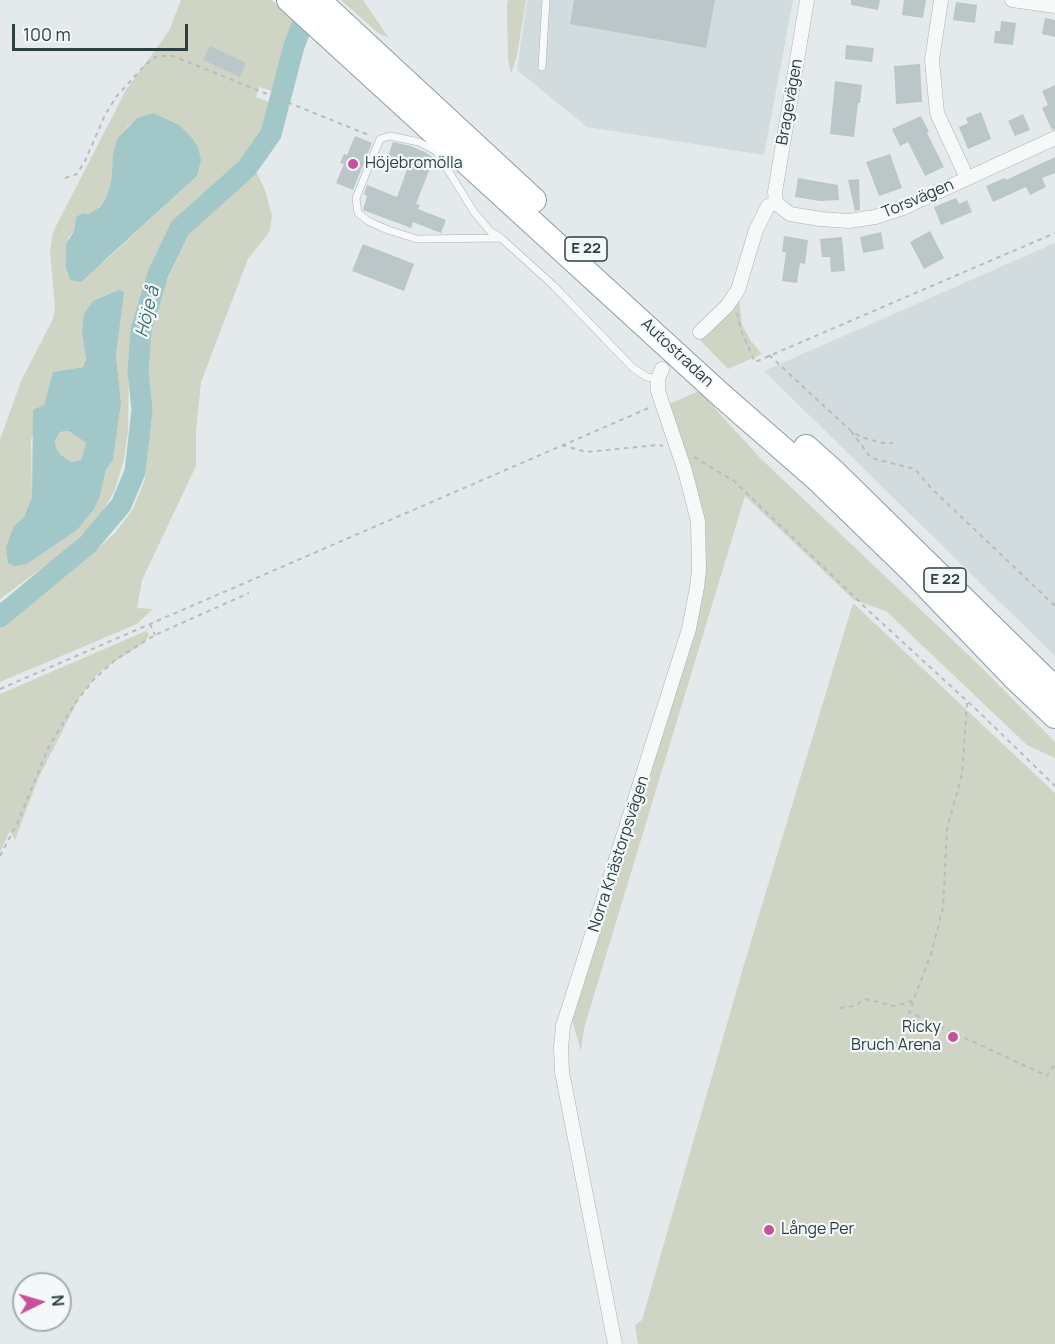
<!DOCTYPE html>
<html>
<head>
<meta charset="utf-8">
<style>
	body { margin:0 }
	#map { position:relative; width:1055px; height:1344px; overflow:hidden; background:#e4eaeb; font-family:Manrope,sans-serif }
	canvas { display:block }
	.north { position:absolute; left:12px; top:1272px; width:60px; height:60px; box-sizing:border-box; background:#f4f8f8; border:2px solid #a4aeb0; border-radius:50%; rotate:85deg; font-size:16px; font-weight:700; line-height:24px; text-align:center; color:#2c3f43 }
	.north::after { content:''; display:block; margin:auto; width:21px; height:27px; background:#c7519b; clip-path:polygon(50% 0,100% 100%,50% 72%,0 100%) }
	.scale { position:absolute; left:12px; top:24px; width:176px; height:27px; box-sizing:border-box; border:3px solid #2c3f43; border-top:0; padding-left:8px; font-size:18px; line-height:21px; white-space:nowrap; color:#2c3f43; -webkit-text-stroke:4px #f4f8f8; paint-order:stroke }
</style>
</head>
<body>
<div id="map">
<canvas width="1055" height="1344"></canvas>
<div class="north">N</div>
<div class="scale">100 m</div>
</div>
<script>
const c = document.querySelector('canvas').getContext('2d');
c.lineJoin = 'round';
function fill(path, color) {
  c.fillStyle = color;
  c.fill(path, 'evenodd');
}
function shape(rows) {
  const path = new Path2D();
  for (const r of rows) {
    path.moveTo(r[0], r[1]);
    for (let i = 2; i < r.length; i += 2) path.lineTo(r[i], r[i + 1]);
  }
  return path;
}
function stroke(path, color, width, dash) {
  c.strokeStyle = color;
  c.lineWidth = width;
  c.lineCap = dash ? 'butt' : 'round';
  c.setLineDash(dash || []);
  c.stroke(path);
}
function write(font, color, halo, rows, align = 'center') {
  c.font = font + ' Manrope,sans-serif';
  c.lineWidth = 4.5;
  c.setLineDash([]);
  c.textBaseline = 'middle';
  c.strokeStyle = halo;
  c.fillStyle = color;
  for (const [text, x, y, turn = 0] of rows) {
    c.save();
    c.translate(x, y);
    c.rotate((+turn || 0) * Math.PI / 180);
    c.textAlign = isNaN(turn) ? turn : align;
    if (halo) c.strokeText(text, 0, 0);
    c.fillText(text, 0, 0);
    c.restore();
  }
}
fill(shape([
	[527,0,793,0,764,155,587,127,517,70],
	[1055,243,1055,656,764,371]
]), '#d2dbdd');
fill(shape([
	[181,0,271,0,296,20,275,92,259,87,256,97,274,104,265,131,250,156,216,190,192,208,176,224,155,262,146,290,138,303,133,326,129,359,128,431,124,459,114,492,98,519,63,553,0,599,0,440,21,381,53,319,55,307,50,251,53,232,126,90,169,31],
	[153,113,197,176,103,263,68,238,74,231,76,217,82,213,89,214,96,211,106,198,111,183,112,163,127,127,137,119],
	[118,290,123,293,116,355,121,403,113,460,106,470,100,496,77,530,27,564,14,526,24,517,32,497,31,440,44,405,53,372,83,367,86,359,82,333,93,301],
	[341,0,363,0,389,38,378,33],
	[508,0,526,0,517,55,511,74,508,60,507,7],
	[255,169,265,190,272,216,270,231,248,259,201,382,196,431,196,466,142,580,137,608,153,609,137,624,0,682,0,627,57,580,95,551,115,533,133,509,145,479,149,439,147,358,148,333,155,307,189,233,206,213],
	[739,298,742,325,751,341,762,354,728,369,699,339],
	[699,391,760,458,978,664,1055,742,1055,758,1027,745,886,611,854,600,745,496,584,1028,581,1051,571,1016,684,664,703,544,667,405],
	[69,431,86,443,81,460,71,462,60,454,56,448,55,440,60,432],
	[853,603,1055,793,1055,1344,638,1344,635,1325,642,1320,743,968],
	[146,631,149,634,145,642,99,672,79,698,38,779,15,840,10,831,0,852,0,694]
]), '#d0d4c5');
fill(shape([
	[153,113,179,125,191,137,198,147,201,160,197,176,81,282,70,280,66,268,66,244,74,231,76,217,82,213,89,214,100,207,106,198,111,183,113,154,117,139,137,118],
	[118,290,124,292,116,355,121,403,113,460,106,470,100,496,94,509,77,530,27,564,14,566,8,563,6,547,14,526,24,517,32,497,33,410,44,405,53,372,83,367,86,359,82,333,84,314,93,301],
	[69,431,86,443,81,460,71,462,60,454,56,448,55,440,60,432]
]), '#a1c7c9');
stroke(shape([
	[0,617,88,544,121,505,135,472,142,410,138,371,141,330,158,274,180,228,247,168,271,134,294,46,311,2]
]), '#a1c7c9', 21);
fill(shape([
	[574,0,715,0,706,48,570,24],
	[851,0,880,0,878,10,851,5],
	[904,0,926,0,923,18,902,15],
	[956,2,977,5,975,23,953,20],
	[1045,18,1055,20,1055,37,1042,34],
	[1001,21,1016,23,1013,45,994,43,995,31,1000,31],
	[846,45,874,48,872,62,845,59],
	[210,46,246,63,240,77,203,60],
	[920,64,922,102,896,104,894,66],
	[835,81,862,85,860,103,858,103,854,137,830,134],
	[1055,85,1055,129,1052,130,1042,108,1048,105,1042,91],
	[981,112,991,139,968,149,959,127,968,123,966,118],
	[1023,114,1030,130,1015,136,1008,121],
	[921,116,929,132,927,133,944,167,925,176,908,142,900,146,892,129],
	[355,136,372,143,353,190,336,183,344,164,340,163,344,154,347,155],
	[393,142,411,146,425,152,434,158,416,204,420,205,418,209,446,220,441,233,413,222,411,228,363,210,367,196,364,194,367,185,397,197,409,164,388,156],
	[890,154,902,188,879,196,866,162],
	[1055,157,1055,173,1042,178,1046,187,1030,195,1026,187,993,202,986,186,1005,178,1006,180],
	[798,178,838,185,839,200,820,201,795,197],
	[859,179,860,210,855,211,848,180],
	[956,198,959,204,967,200,972,212,941,225,934,207],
	[930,231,944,258,924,269,910,242],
	[881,232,884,249,863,253,860,237],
	[784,236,808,240,805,264,800,263,797,283,782,281,786,252,782,252],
	[842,237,845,271,831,272,830,257,822,257,820,239],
	[363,244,414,264,404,291,352,271]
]), '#bbc6c8');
const lane = shape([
	[542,67,546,0],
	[501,238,490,231,474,212,436,151,419,142,390,136,380,139,356,198,358,213,368,221,388,230,417,239,501,238,554,286,633,368,647,377,658,379]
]);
const street = shape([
	[941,0,932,60,937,113,967,178],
	[1012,0,1055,6],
	[776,203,790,214,820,219,849,221,875,217,903,208,1055,138],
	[776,203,775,192,807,0],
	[700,332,727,306,738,290,756,230,768,206,776,203],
	[615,1344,562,1072,561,1048,563,1026,689,629,697,587,699,570,698,521,685,471,658,391,658,379,662,369]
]);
const highway = shape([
	[289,0,722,396,816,478,914,573,1014,677,1055,716],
	[318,0,534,200],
	[806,447,834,472,1055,689]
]);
stroke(lane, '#a9b3b5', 8);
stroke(street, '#a9b3b5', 15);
stroke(highway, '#8c9ea1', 26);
stroke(shape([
	[65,178,77,174,85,161,105,115,116,97,145,65,155,57,163,56,173,56,371,136],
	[737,313,741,330,755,362,1055,233],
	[769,355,851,431,861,437,882,443,893,443],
	[851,431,871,458,915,469,931,488,1055,606],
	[562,445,586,452,658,445,663,446],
	[694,457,734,481,870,612,979,712,1055,786],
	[150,624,155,635],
	[0,689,651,407],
	[967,703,962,774,947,829,943,908,931,954,909,1012,1047,1076,1055,1064],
	[0,856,18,822,49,746,76,702,95,678,115,660,155,635,249,593],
	[840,1008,854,1006,865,999,894,1006,912,1001]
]), '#b6bdbf', 2, [4.5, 4.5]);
stroke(lane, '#f7f9f9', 7);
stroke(street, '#f7f9f9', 14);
stroke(highway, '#fff', 24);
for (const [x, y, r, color] of [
	[353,164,6,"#c7519b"],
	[953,1037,6,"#c7519b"],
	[769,1230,6,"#c7519b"]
]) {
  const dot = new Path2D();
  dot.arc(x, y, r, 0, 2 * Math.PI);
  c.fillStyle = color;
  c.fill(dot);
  stroke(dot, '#f4f8f8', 2);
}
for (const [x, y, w] of [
	[586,249,42],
	[945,580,42]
]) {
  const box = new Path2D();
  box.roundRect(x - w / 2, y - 12, w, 24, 4.5);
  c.fillStyle = '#f4f8f8';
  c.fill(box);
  stroke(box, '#2c3f43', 1.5);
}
write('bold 15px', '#2c3f43', null, [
	["E 22",586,249],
	["E 22",945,580]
]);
write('16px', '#2c3f43', '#f4f8f8', [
	["Bragevägen",790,102,-80],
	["Torsvägen",918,199,-23],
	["Autostradan",677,353,43],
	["Norra Knästorpsvägen",619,854,-72]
]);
write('16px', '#2c3f43', '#f4f8f8', [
	["Höjebromölla",365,164],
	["Ricky",941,1028,"right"],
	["Bruch Arena",941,1046,"right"],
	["Långe Per",781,1230]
], 'left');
write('italic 18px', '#387074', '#f4f8f8', [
	["Höje å",148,312,-76]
]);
</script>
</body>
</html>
